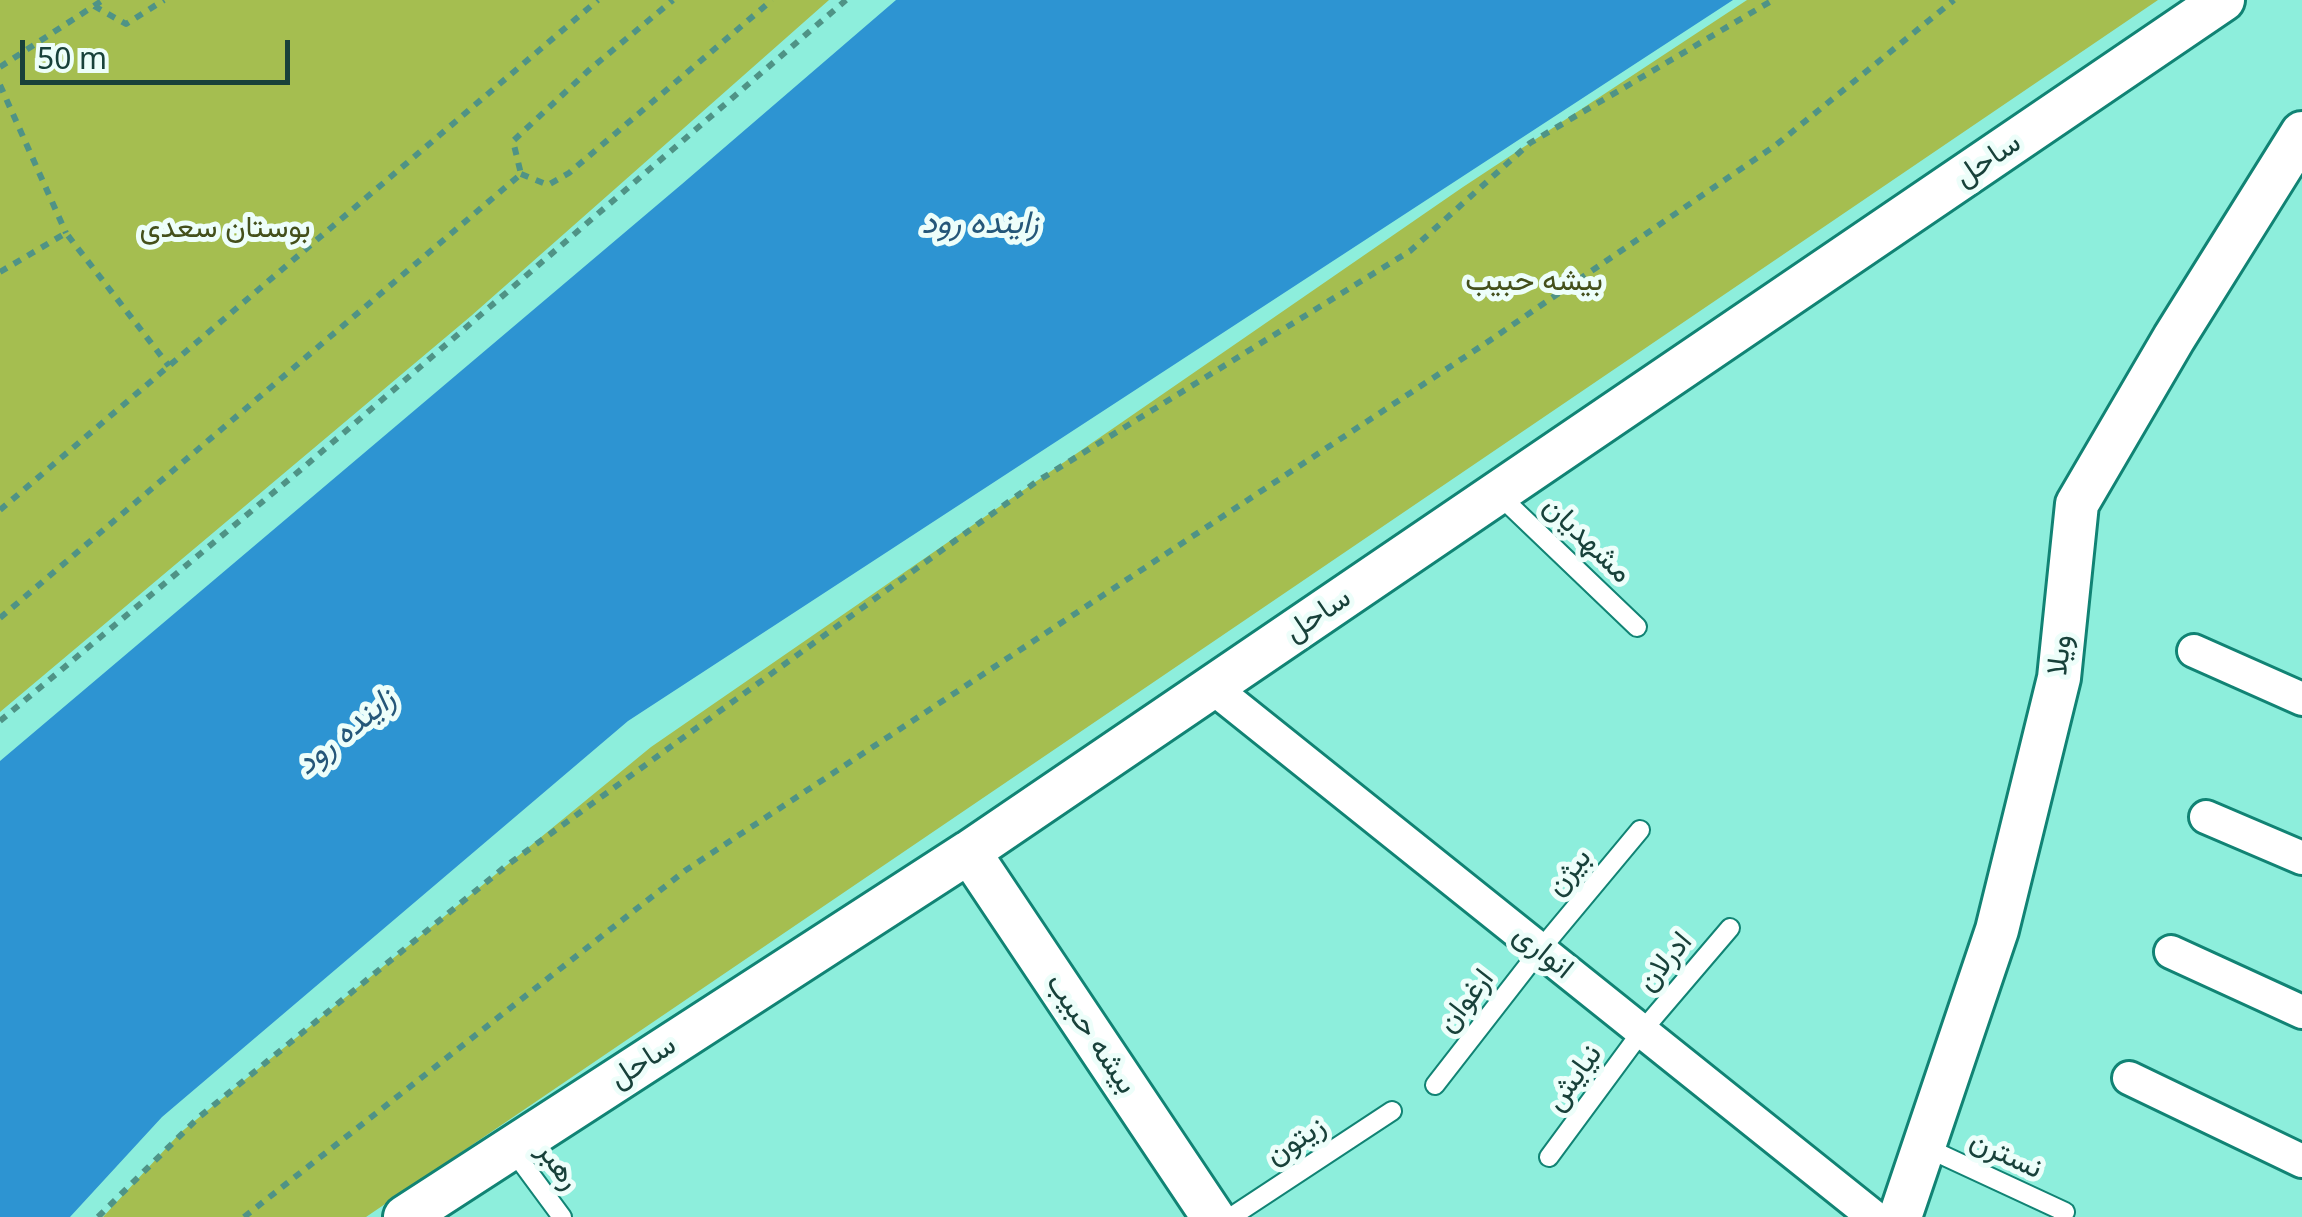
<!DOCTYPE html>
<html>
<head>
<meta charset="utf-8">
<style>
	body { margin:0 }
	#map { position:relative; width:2302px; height:1217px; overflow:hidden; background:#8deedc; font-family:"Noto Sans",sans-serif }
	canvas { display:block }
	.scale { position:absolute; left:20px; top:40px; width:270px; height:45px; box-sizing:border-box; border:5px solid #18413a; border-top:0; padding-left:12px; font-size:30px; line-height:35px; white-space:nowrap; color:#18413a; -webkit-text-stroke:8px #edfefa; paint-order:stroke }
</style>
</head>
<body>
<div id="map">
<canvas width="2302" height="1217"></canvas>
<div class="scale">50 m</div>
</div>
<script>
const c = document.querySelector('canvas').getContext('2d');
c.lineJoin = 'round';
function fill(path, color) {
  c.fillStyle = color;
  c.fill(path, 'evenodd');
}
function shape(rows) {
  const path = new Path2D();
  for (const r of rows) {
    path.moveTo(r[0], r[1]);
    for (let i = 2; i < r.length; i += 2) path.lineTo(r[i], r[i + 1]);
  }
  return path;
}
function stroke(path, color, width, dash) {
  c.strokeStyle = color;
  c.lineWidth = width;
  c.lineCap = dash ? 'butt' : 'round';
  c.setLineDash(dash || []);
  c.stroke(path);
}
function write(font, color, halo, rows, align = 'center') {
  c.font = font + ' "Noto Sans",Vazirmatn,sans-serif';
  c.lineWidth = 10;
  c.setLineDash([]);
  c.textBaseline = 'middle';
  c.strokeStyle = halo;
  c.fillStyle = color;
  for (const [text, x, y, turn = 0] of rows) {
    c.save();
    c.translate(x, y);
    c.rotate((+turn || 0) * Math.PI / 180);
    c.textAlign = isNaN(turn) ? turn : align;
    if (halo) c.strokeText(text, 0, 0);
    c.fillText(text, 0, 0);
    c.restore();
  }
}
fill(shape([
	[0,0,829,0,471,316,0,712],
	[1747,0,2158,0,366,1217,103,1217,180,1133,651,747,1463,187]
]), '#a5be50');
fill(shape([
	[896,0,1733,0,628,721,162,1117,70,1217,0,1217,0,761,682,184]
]), '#2d94d2');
const service = shape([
	[1498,494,1637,627],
	[1435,1085,1540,950,1640,830],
	[1925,1147,2065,1212],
	[511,1148,562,1217],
	[1549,1157,1642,1031,1730,928],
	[1231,1217,1392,1111]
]);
const minor = shape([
	[2194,651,2302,699],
	[1212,687,1874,1217],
	[2206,817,2302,858],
	[2171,952,2302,1012],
	[2129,1078,2302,1161]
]);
const tertiary = shape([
	[969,852,1213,1217],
	[405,1217,969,852,2223,0],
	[1900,1217,1997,930,2059,678,2077,504,2174,338,2302,133]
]);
stroke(service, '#118374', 22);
stroke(minor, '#118374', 38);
stroke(tertiary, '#118374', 48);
stroke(shape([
	[94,6,126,24,164,0],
	[0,67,103,0],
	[0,85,66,233],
	[521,174,548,185,569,173,772,0],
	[0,272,66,233,169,366],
	[0,510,598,0],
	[0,618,521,174,513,141,589,70,673,0],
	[0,721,304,467,846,0],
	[98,1217,198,1118,506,866,1036,482,1410,251,1530,143,1773,0],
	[244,1217,686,870,1483,345,1776,145,1954,0]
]), '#4f9386', 6, [8, 8]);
stroke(service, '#fff', 18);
stroke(minor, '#fff', 32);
stroke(tertiary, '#fff', 42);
write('30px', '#18413a', '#edfefa', [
	["ساحل",1988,160,-34],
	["مشهدیان",1587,540,44],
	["ساحل",1318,615,-34],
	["ویلا",2060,655,-83],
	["بیژن",1569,872,-50],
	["انواری",1543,952,39],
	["ادرلان",1665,962,-50],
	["ارغوان",1466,1001,-52],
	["بیشه حبیب",1091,1034,56],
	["ساحل",643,1062,-33],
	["نیایش",1574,1078,-54],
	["زیتون",1296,1141,-33],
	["نسترن",2006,1155,25],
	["رهبر",558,1166,54]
]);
write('30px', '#44501b', '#edfefa', [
	["بوستان سعدی",225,228],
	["بیشه حبیب",1534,281]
]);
write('italic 32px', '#255779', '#edfefa', [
	["زاینده رود",980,224],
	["زاینده رود",346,732,-39]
]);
</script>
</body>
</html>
